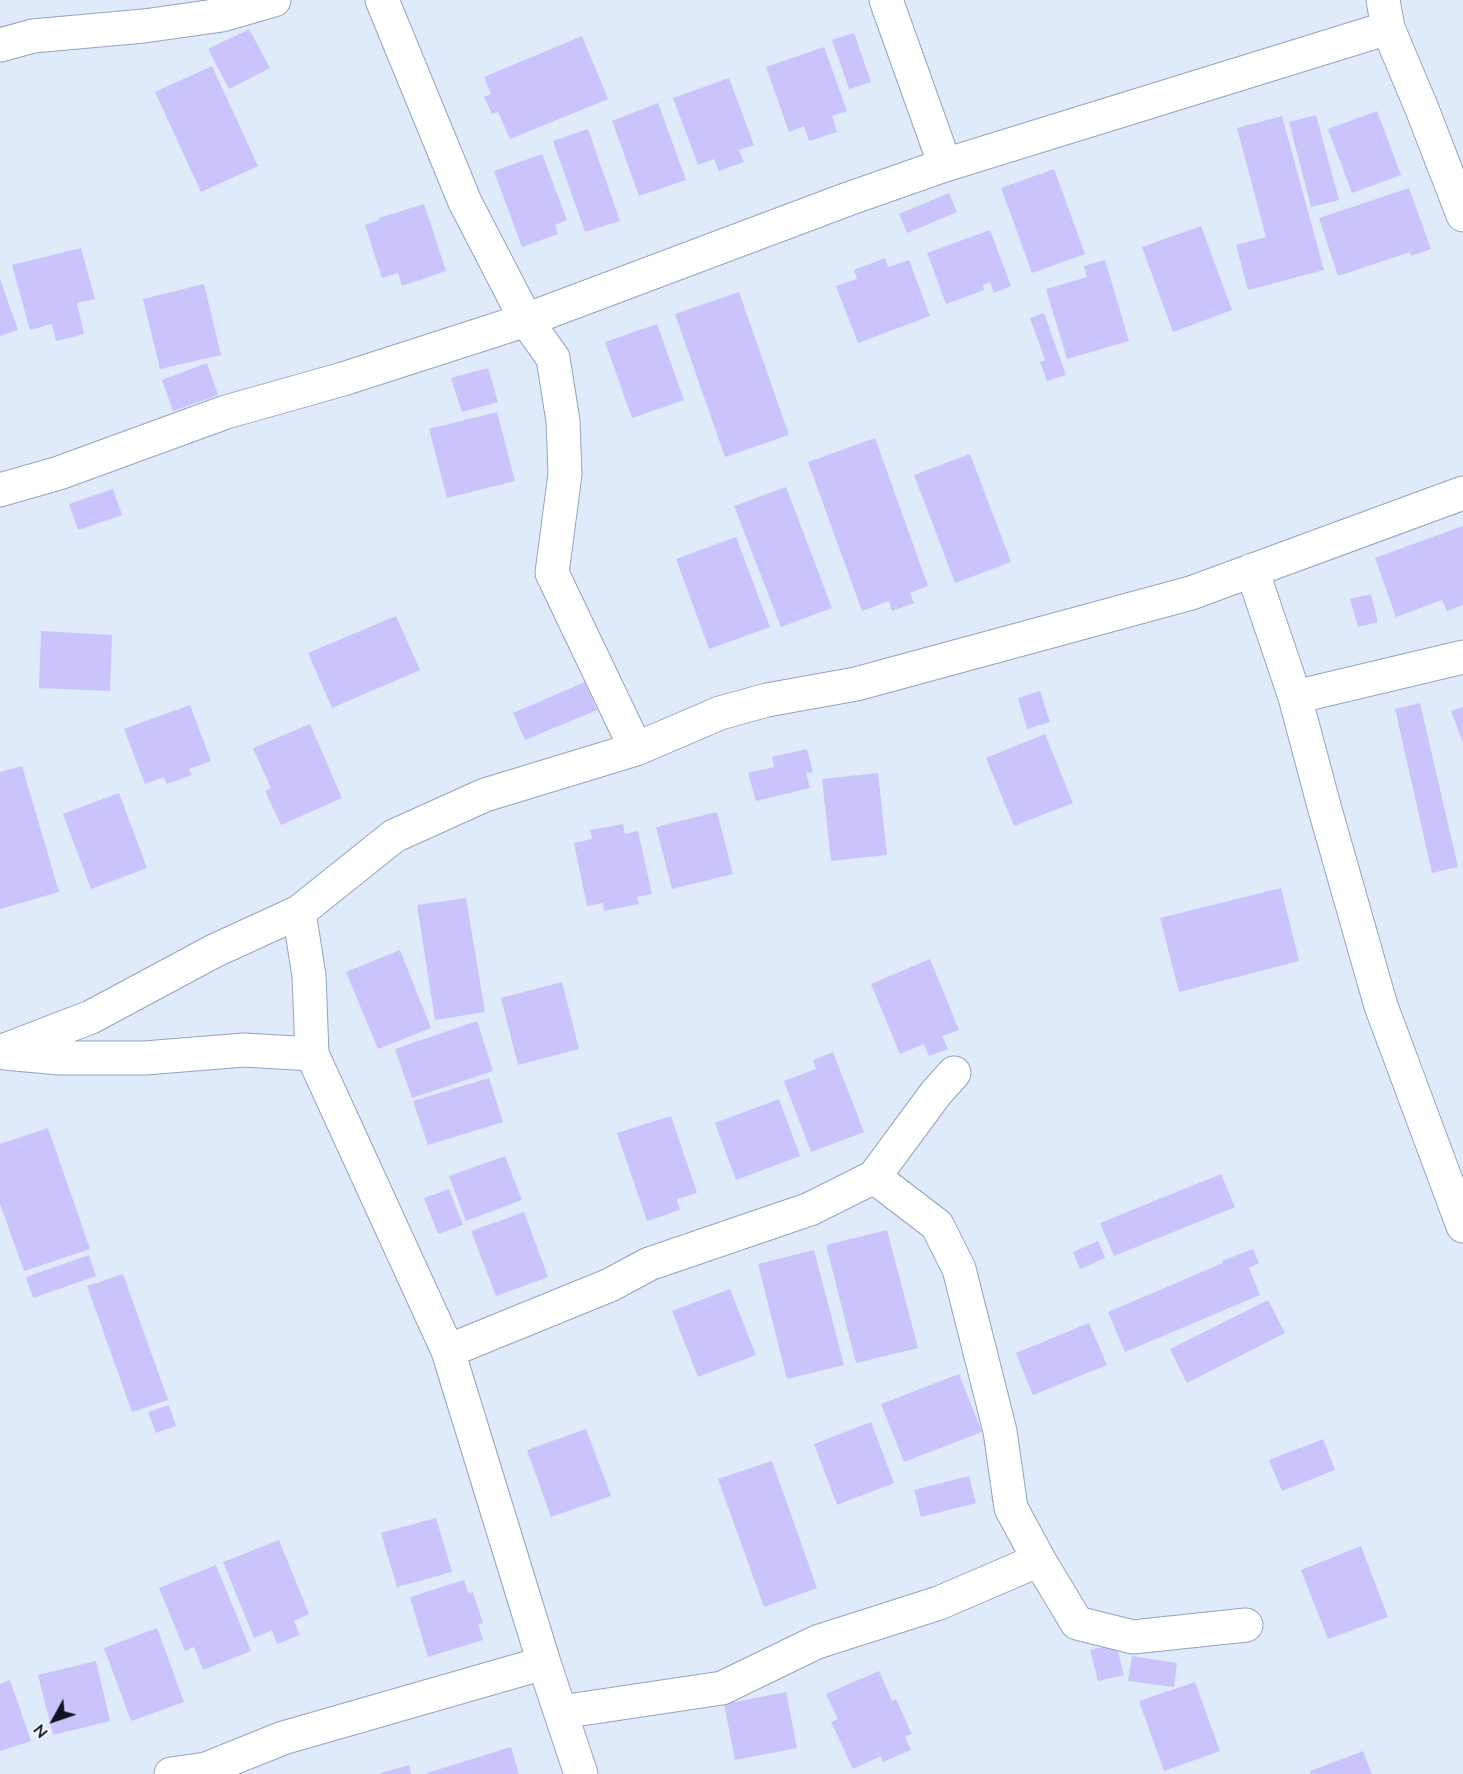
<!DOCTYPE html>
<html>
<head>
<meta charset="utf-8">
<style>
	body { margin:0 }
	#map { position:relative; width:1463px; height:1774px; overflow:hidden; background:#dfeafb; font-family:Mulish,sans-serif }
	canvas { display:block }
	.north { position:absolute; left:24px; top:1690px; width:60px; height:60px; -webkit-text-stroke:4px #f3f6fc; paint-order:stroke; rotate:230deg; font-size:16px; font-weight:700; line-height:24px; text-align:center; color:#0f151f }
	.north::after { content:''; display:block; margin:auto; width:21px; height:27px; background:#0f151f; clip-path:polygon(50% 0,100% 100%,50% 72%,0 100%) }
</style>
</head>
<body>
<div id="map">
<canvas width="1463" height="1774"></canvas>
<div class="north">N</div>
</div>
<script>
const c = document.querySelector('canvas').getContext('2d');
c.lineJoin = 'round';
function fill(path, color) {
  c.fillStyle = color;
  c.fill(path, 'evenodd');
}
function shape(rows) {
  const path = new Path2D();
  for (const r of rows) {
    path.moveTo(r[0], r[1]);
    for (let i = 2; i < r.length; i += 2) path.lineTo(r[i], r[i + 1]);
  }
  return path;
}
function stroke(path, color, width, dash) {
  c.strokeStyle = color;
  c.lineWidth = width;
  c.lineCap = dash ? 'butt' : 'round';
  c.setLineDash(dash || []);
  c.stroke(path);
}
fill(shape([
	[249,29,270,68,229,89,208,49],
	[854,33,871,82,849,89,832,40],
	[582,36,608,99,510,139,498,112,492,114,484,97,491,94,484,77],
	[824,47,847,111,832,116,837,132,809,141,804,126,789,132,766,67],
	[212,66,258,166,201,192,155,92],
	[729,78,754,145,739,150,744,162,719,171,714,159,698,165,673,98],
	[658,103,686,180,639,196,612,121],
	[1377,111,1401,175,1352,193,1328,129],
	[1316,115,1339,200,1311,207,1289,122],
	[1282,116,1324,270,1248,290,1236,245,1266,237,1237,128],
	[588,129,620,221,585,232,553,141],
	[542,154,567,220,555,225,558,234,522,247,494,171],
	[1054,169,1085,254,1032,273,1001,188],
	[1409,188,1431,249,1411,256,1410,252,1338,276,1319,218],
	[949,193,957,212,907,233,899,214],
	[424,204,446,271,402,286,398,273,382,278,365,225,380,220,379,218],
	[1201,226,1232,310,1173,332,1142,247],
	[990,230,1011,286,994,293,990,282,983,285,984,290,946,304,927,253],
	[81,248,95,299,77,303,84,334,56,341,52,324,30,330,12,265],
	[885,258,888,267,909,260,930,316,858,343,836,286,857,279,854,270],
	[1105,260,1129,341,1067,359,1046,289,1087,277,1084,266],
	[0,279,18,330,0,336],
	[204,284,221,355,160,369,143,299],
	[739,292,789,435,725,457,675,314],
	[1044,313,1066,375,1047,381,1040,362,1045,360,1030,318],
	[657,324,684,400,632,418,605,342],
	[207,363,218,395,173,411,162,380],
	[488,368,498,402,462,412,451,378],
	[497,412,515,481,447,498,429,429],
	[875,438,928,586,910,593,914,603,892,611,889,601,862,611,808,462],
	[970,454,1011,562,955,583,914,475],
	[786,487,832,608,781,627,734,506],
	[113,489,122,515,78,530,69,504],
	[1463,526,1463,605,1447,611,1442,600,1396,617,1375,558],
	[736,537,770,627,709,649,676,559],
	[1371,594,1378,622,1358,627,1350,599],
	[396,616,420,670,332,708,308,653],
	[41,631,112,635,110,691,39,688],
	[585,682,597,710,525,740,513,713],
	[1040,691,1050,722,1027,729,1018,698],
	[1420,703,1458,867,1432,873,1395,709],
	[190,705,211,761,189,769,192,775,167,784,164,777,145,784,124,729],
	[1463,707,1463,743,1451,711],
	[310,724,342,798,281,825,265,791,271,788,253,748],
	[1045,734,1073,803,1014,826,986,758],
	[807,749,813,772,806,773,810,788,756,801,748,773,774,767,772,757],
	[22,766,59,892,0,909,0,772],
	[878,773,887,855,831,861,822,779],
	[119,793,147,868,91,889,63,814],
	[717,812,733,874,672,889,656,827],
	[623,824,625,834,638,831,652,894,637,897,639,904,604,911,603,903,587,906,574,843,592,839,590,830],
	[1281,888,1299,961,1179,992,1160,918],
	[466,898,485,1012,435,1020,417,905],
	[400,950,431,1028,378,1049,346,972],
	[930,959,959,1030,942,1036,948,1049,929,1056,924,1044,900,1054,871,984],
	[562,982,579,1049,518,1065,501,998],
	[477,1021,493,1071,412,1098,395,1049],
	[833,1052,864,1132,811,1152,784,1081,816,1069,813,1060],
	[489,1078,503,1122,428,1145,413,1101],
	[779,1099,800,1156,736,1180,715,1123],
	[671,1116,697,1193,677,1199,680,1210,647,1221,617,1133],
	[48,1128,90,1249,24,1271,0,1204,0,1144],
	[505,1156,522,1200,466,1221,449,1176],
	[1221,1174,1235,1207,1114,1256,1100,1223],
	[449,1189,463,1225,438,1234,424,1198],
	[524,1212,548,1277,496,1296,471,1231],
	[887,1230,918,1348,856,1363,826,1245],
	[1098,1241,1105,1258,1080,1269,1073,1252],
	[1253,1249,1259,1263,1249,1268,1260,1295,1125,1352,1108,1312,1223,1263,1222,1261],
	[814,1250,844,1365,787,1379,758,1264],
	[89,1255,96,1276,33,1298,26,1277],
	[123,1274,168,1400,132,1412,87,1286],
	[730,1289,756,1355,698,1377,672,1311],
	[1268,1300,1285,1333,1187,1383,1170,1349],
	[1089,1323,1107,1365,1033,1395,1016,1353],
	[959,1374,982,1432,904,1462,881,1404],
	[169,1405,176,1426,156,1433,148,1412],
	[871,1422,894,1483,837,1505,814,1444],
	[586,1429,611,1496,551,1517,527,1450],
	[1323,1439,1335,1470,1282,1491,1269,1460],
	[772,1461,817,1588,764,1607,718,1479],
	[969,1476,976,1503,921,1517,914,1490],
	[436,1518,452,1572,397,1587,381,1533],
	[279,1540,309,1614,294,1621,300,1635,277,1644,272,1630,254,1638,223,1562],
	[1361,1546,1388,1617,1328,1639,1301,1570],
	[216,1565,251,1651,203,1670,194,1647,185,1651,159,1588],
	[464,1580,468,1593,473,1592,483,1623,478,1624,483,1640,428,1657,410,1597],
	[157,1628,184,1702,131,1721,104,1648],
	[1116,1644,1124,1675,1098,1681,1090,1650],
	[1132,1656,1177,1663,1174,1687,1128,1681],
	[96,1661,110,1721,53,1735,38,1675],
	[879,1671,892,1701,896,1699,912,1734,905,1737,911,1750,883,1762,881,1756,853,1769,831,1722,838,1719,826,1694],
	[10,1680,31,1741,0,1751,0,1684],
	[1195,1682,1220,1751,1164,1771,1139,1701],
	[786,1692,797,1748,735,1760,724,1704],
	[511,1747,519,1774,427,1774,427,1773],
	[1363,1751,1372,1774,1311,1774,1310,1771],
	[409,1765,411,1774,381,1774,381,1773]
]), '#cbc4fc');
const minor = shape([
	[382,0,465,202,526,320,553,358,563,421,565,474,552,573,636,749],
	[886,0,945,165],
	[1383,0,1388,28,1422,109,1463,215],
	[0,45,33,36,144,26,222,15,274,0],
	[0,490,59,473,226,412,343,379,526,320,848,199,945,165,1388,28],
	[1252,570,1295,697,1324,806,1381,1006,1463,1226],
	[1295,697,1463,657],
	[299,912,309,976,312,1054,448,1351,544,1663,581,1774],
	[0,1052,91,1017,214,951,299,912,394,836,485,795,636,749,720,713,767,700,856,684,1191,593,1463,493],
	[5,1053,60,1058,145,1058,244,1050,312,1054],
	[874,1177,937,1225,959,1269,1000,1431,1011,1508,1039,1560,1077,1623,1133,1637,1246,1625],
	[448,1351,610,1285,649,1264,810,1209,874,1177,936,1093,954,1073],
	[561,1712,722,1688,817,1642,939,1603,1039,1560],
	[171,1774,206,1769,283,1738,544,1663]
]);
stroke(minor, '#93a4bf', 35);
stroke(minor, '#fff', 33);
</script>
</body>
</html>
